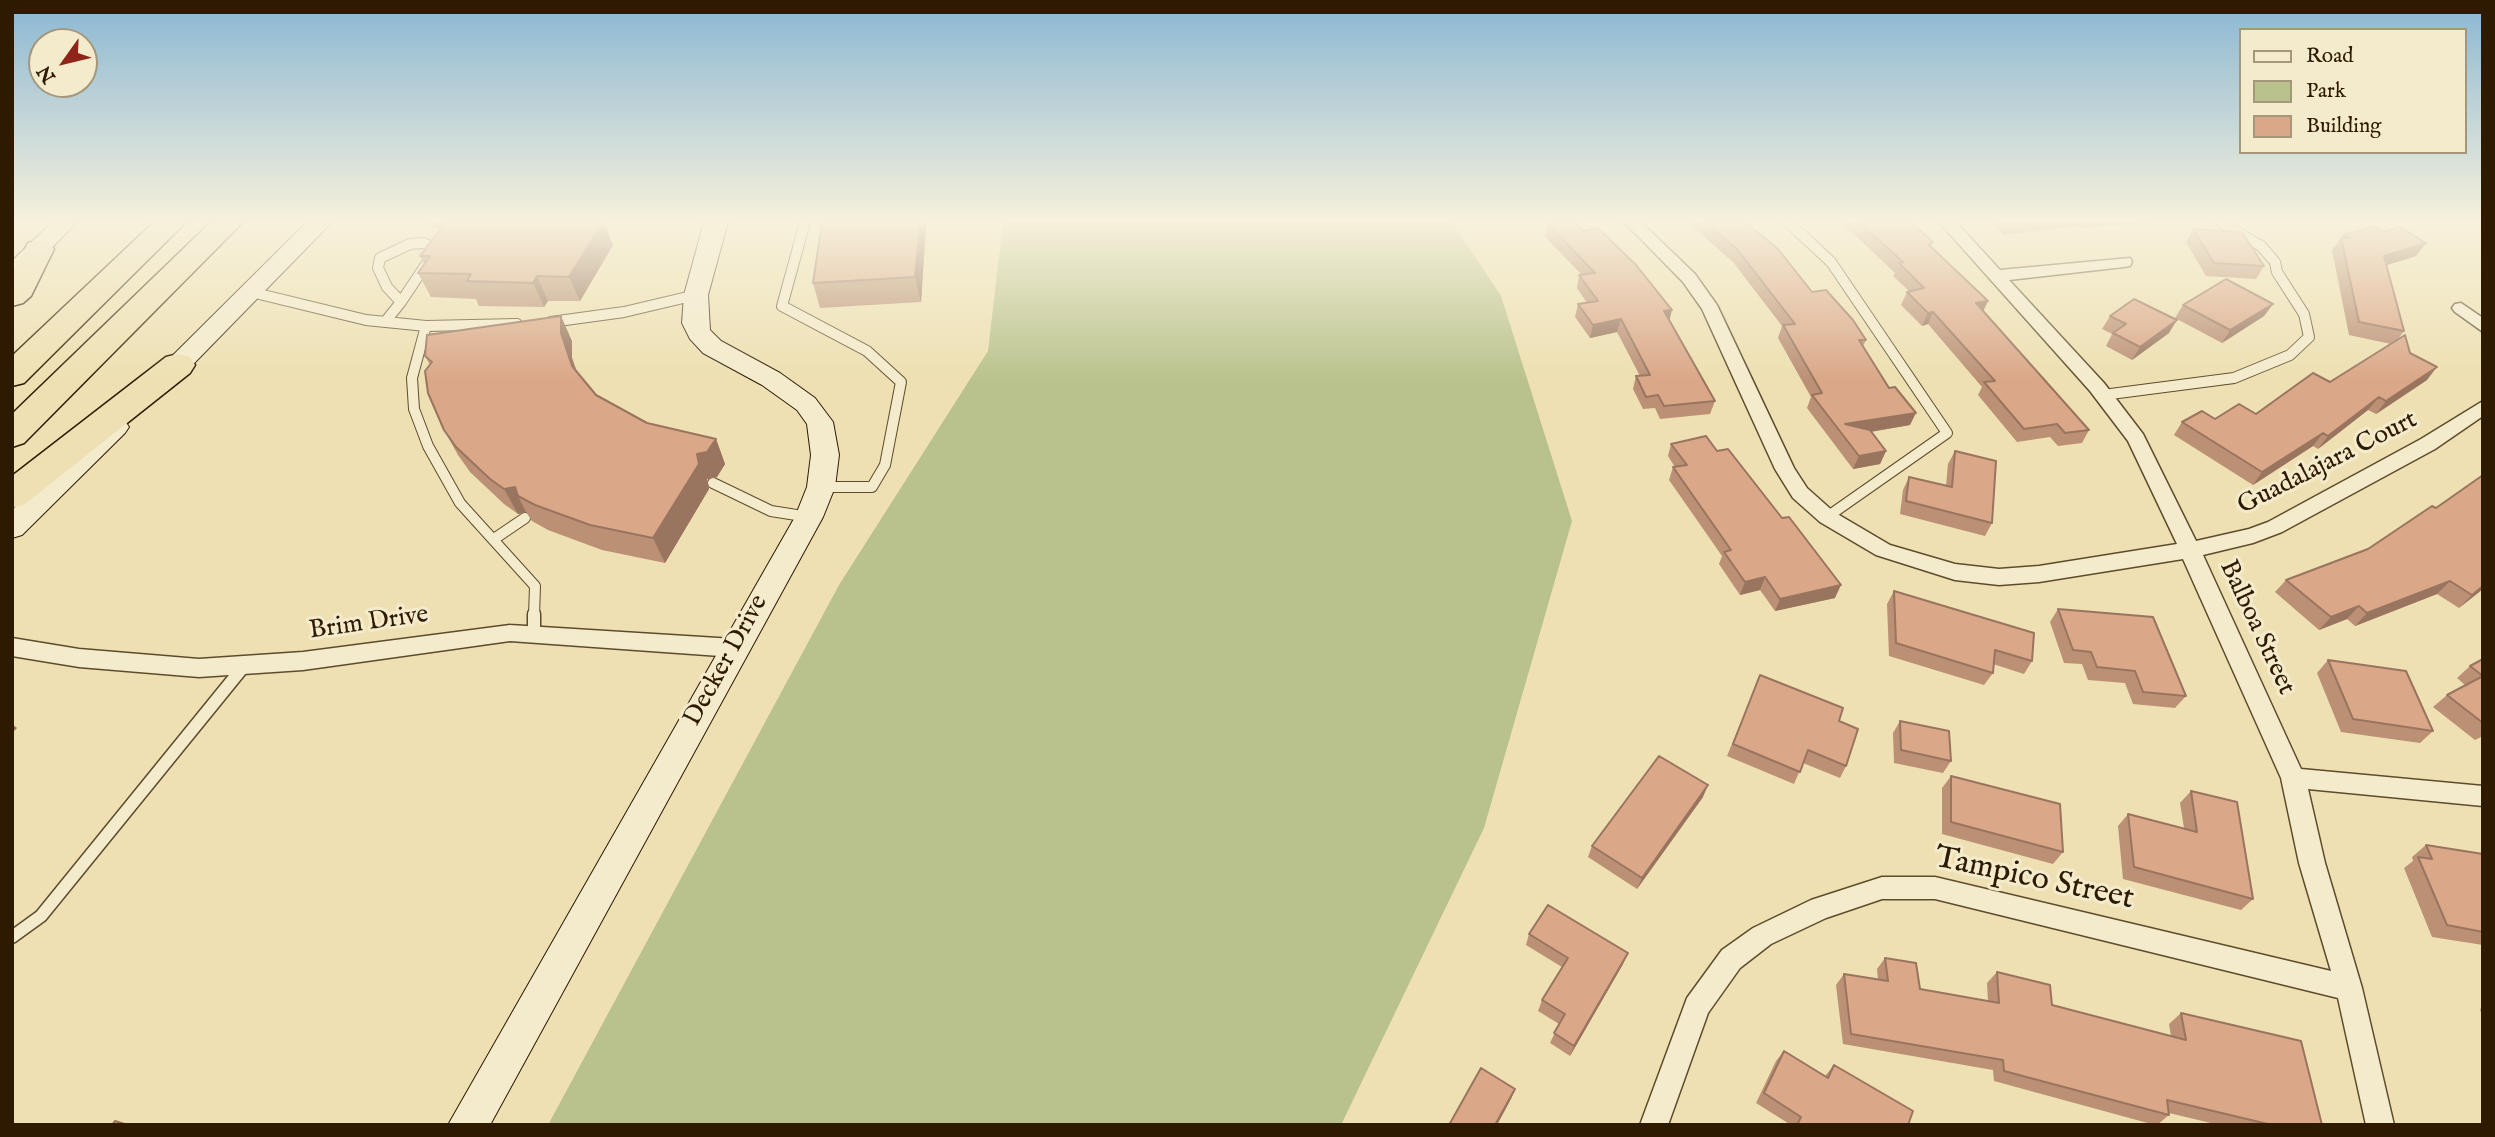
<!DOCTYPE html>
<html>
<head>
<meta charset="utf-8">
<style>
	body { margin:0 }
	#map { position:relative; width:2495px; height:1137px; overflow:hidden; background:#eee0b2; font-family:"IM FELL English",serif }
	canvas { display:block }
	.frame { position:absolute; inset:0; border:14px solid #2d1a00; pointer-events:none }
	.legend { position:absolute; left:2239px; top:28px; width:228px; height:126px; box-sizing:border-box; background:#f4ebcd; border:2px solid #a4977b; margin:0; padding:9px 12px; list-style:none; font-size:21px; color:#2d1a00 }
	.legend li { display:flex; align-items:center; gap:14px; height:35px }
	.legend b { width:35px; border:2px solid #a4977b }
	.north { position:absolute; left:28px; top:28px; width:70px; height:70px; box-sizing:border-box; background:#f4ebcd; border:2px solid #a4977b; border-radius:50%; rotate:236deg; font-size:19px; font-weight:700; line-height:28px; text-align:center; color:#2d1a00 }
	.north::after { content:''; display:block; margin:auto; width:24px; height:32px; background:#8f2418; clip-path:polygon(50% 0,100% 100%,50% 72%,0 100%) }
</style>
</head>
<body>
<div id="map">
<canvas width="2495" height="1137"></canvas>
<div class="frame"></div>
<ul class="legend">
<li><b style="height:9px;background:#f4ebcd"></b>Road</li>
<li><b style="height:19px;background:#b9c28c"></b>Park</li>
<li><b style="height:19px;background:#daa788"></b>Building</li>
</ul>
<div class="north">N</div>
</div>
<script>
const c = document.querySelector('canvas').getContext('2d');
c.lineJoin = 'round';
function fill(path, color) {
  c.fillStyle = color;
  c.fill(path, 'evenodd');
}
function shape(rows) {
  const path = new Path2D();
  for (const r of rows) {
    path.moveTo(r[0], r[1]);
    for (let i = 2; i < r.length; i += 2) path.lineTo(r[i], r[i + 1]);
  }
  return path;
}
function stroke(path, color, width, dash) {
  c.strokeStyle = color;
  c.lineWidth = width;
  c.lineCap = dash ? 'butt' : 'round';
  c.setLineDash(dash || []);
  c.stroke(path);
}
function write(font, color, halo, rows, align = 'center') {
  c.font = font + ' "IM FELL English",serif';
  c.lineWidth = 6;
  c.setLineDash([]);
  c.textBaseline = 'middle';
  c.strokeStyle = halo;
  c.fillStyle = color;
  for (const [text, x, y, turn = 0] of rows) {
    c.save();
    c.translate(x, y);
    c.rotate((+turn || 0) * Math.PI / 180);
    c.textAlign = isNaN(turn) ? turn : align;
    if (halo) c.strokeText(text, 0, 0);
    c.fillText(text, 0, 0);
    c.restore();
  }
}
fill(shape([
	[1003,222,1452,222,1501,296,1572,521,1484,828,1341,1125,548,1125,839,585,988,351]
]), '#b9c28c');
const laneFar1 = shape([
	[805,222,782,306,867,351,901,382,885,465,872,487,823,487],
	[1788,222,1831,262,1947,433,1827,517],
	[424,243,431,247,433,254,401,302,387,287,378,268,380,258,410,244,424,243],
	[251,292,366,320,426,326,517,324],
	[385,322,401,302],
	[551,322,624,312,696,295],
	[426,326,412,378,414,409,428,446,460,503,535,586,534,616],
	[2103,395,2234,378,2290,355,2309,337,2304,314,2277,272,2275,262,2261,246,2220,222],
	[713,483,771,511,809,517],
	[494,539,525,518]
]);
const lane = shape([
	[534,633,534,614],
	[12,937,41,916,244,666]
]);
const street = shape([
	[1624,222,1641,222,1695,274,1717,305,1794,468,1807,488,1834,512,1890,545,1955,564,1999,569,2039,566,2177,544,2128,441,2090,391,1939,222,1956,222,2000,270,2130,258,2132,262,2130,266,2124,267,2009,280,2104,383,2143,434,2196,541,2249,529,2268,522,2421,439,2483,401,2483,416,2435,449,2282,532,2253,543,2203,555,2301,769,2483,786,2483,806,2308,789,2325,863,2362,988,2394,1125,2366,1125,2338,998,1935,899,1882,899,1826,918,1771,944,1740,968,1708,1013,1668,1125,1640,1125,1687,998,1722,950,1753,928,1811,900,1882,877,1935,877,2331,971,2299,863,2281,778,2183,559,2039,582,1999,585,1955,580,1876,555,1820,522,1793,498,1775,469,1702,309,1683,282,1624,222],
	[2461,303,2483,318,2483,332,2455,312,2452,308,2455,304,2461,303],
	[510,625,734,639,742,642,745,648,742,654,734,657,510,641,303,670,199,677,79,667,12,656,12,638,79,649,199,659,303,652,510,625]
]);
const secondary = shape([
	[52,222,77,222,26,274,12,275,12,261,52,222],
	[307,222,332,222,167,391,158,394,149,391,145,385,149,379,307,222],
	[704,222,728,222,708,295,710,330,721,341,780,373,815,398,833,422,839,455,835,487,823,517,490,1125,448,1125,795,517,807,487,811,455,807,424,797,410,762,385,703,353,690,339,682,323,684,295,704,222],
	[115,418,125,421,129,427,125,433,22,535,12,538,12,510,105,421,115,418]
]);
const highway = shape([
	[154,222,186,222,24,383,12,386,12,356,154,222],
	[211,222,243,222,24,443,12,447,12,414,211,222],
	[39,240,50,243,54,249,31,296,23,303,12,306,12,273,28,243,39,240],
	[178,354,190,357,195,365,190,373,25,504,12,508,12,476,166,357,178,354]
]);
stroke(laneFar1, '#5d4c2c', 12);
stroke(lane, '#5d4c2c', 15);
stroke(street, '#5d4c2c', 3);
stroke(secondary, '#2d1a00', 2);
stroke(highway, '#2d1a00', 3);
stroke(laneFar1, '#f4ebcd', 10);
stroke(lane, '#f4ebcd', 12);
fill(street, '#f4ebcd');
fill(secondary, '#f4ebcd');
fill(highway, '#eee0b2');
fill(shape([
	[429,222,604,222,613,245,580,301,548,301,544,307,479,306,476,299,431,297,418,273,424,263,420,256,441,228,432,228],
	[1687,222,1745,222,1812,292,1866,340,1863,346,1910,425,1871,432,1886,451,1880,464,1853,469,1807,408,1811,397,1778,338,1782,326,1733,262],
	[1839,222,1911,222,1933,242,1931,247,1983,311,2089,430,2082,443,2058,446,2050,437,2017,442,1978,395,1982,387,1928,324,1922,326,1901,305,1907,292,1909,291,1893,276,1895,273,1858,238],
	[1991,222,2160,222,2081,228,2078,226,2004,235],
	[1548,224,1669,321,1715,401,1710,414,1660,419,1655,408,1643,409,1633,389,1636,376,1640,376,1617,332,1590,338,1575,317,1578,304,1587,303,1577,288,1579,275,1582,275,1545,237],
	[926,227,921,302,820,308,813,283],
	[2193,229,2264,266,2256,279,2206,276,2186,242],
	[2384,232,2426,243,2416,256,2386,265,2404,331,2398,339,2410,353,2427,380,2376,414,2368,410,2318,449,2313,446,2253,485,2174,435,2182,422,2256,414,2330,382,2391,344,2349,335,2332,250,2343,235],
	[2273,304,2264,316,2222,343,2175,318,2183,305],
	[2110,316,2169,333,2132,360,2106,346,2112,334,2102,329],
	[572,341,572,358,577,372,596,395,647,423,716,439,725,464,717,477,707,479,709,489,665,563,602,550,548,530,532,521,526,512,518,514,504,504,470,472,458,455,444,430,430,365,425,356],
	[1671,444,1717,451,1835,598,1775,611,1760,590,1740,595,1719,564,1722,556,1669,480,1673,467,1675,467,1668,456],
	[1955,451,1992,523,1985,536,1900,514,1903,490,1909,477,1946,486,1948,464],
	[2483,475,2483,589,2459,608,2437,594,2355,626,2347,619,2319,630,2275,592,2286,580,2368,549,2436,508],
	[1894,591,2032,661,2024,674,1993,664,1993,673,1984,685,1889,656,1887,604],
	[2058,609,2186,696,2175,708,2133,704,2125,683,2088,680,2082,664,2064,663,2050,622],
	[2483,659,2483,736,2475,740,2433,707,2447,695,2465,685,2457,678,2470,666],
	[2328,660,2433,731,2420,743,2341,732,2317,673],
	[1760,675,1839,721,1846,766,1840,778,1803,763,1794,784,1727,756],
	[1900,721,1951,761,1943,773,1894,763,1893,733],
	[1951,776,2063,852,2053,864,1942,834,1942,788],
	[2191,791,2253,899,2241,910,2123,879,2118,826,2128,814,2184,828,2180,803],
	[1703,797,1637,889,1588,857,1592,846],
	[2426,845,2483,854,2483,945,2432,937,2404,868,2413,861,2412,857],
	[1529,934,1623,964,1570,1056,1550,1043,1559,1024,1538,1011,1542,1000,1562,967,1526,945],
	[1885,958,1920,989,1988,1001,1987,983,1997,972,2052,1005,2171,1036,2169,1024,2181,1013,2322,1125,2219,1125,2169,1113,2169,1115,2157,1125,2155,1125,1994,1081,1993,1070,1843,1044,1836,985,1844,974,1878,980,1877,969],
	[2483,1007,2483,1019,2480,1009],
	[1784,1051,1825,1076,1834,1065,1908,1125,1791,1125,1756,1103,1776,1061]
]), '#bb9075');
fill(shape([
	[580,222,604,222,613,245,580,301,569,277],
	[920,222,925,222,926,227,921,302,915,277],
	[2426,243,2416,256,2374,269,2384,256],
	[537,276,548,301,544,307,533,283],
	[1988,301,1982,314,1976,303],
	[2273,304,2264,316,2222,343,2230,330],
	[1672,310,1669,322,1664,311],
	[1933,312,1928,324,1922,326,1928,313],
	[561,316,572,341,572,358,583,390,572,366,561,333],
	[1621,319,1617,332,1590,338,1593,325],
	[2177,320,2169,333,2132,360,2140,347],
	[2437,367,2427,380,2376,414,2386,401],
	[2379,397,2368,410,2318,449,2328,436],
	[1916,413,1910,425,1844,436,1845,424],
	[2323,433,2313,446,2253,485,2262,472],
	[716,439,725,464,717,477,707,479,709,489,665,563,653,538,697,454],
	[1886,451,1880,464,1853,469,1859,456],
	[515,487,518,496,526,512,518,514,504,489],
	[1765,577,1760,590,1740,595,1745,582],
	[2450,581,2437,594,2355,626,2367,613],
	[1841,585,1835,598,1775,611,1780,599],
	[2483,586,2483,589,2459,608,2472,595],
	[2359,606,2347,619,2319,630,2331,617],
	[12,724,17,728,12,733],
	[1708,785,1703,797,1637,889,1642,878],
	[1628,953,1623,964,1570,1056,1574,1046],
	[1515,1089,1511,1099,1497,1125,1495,1125]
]), '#99755f');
const building = shape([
	[446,222,603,222,569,277,537,276,533,283,467,281,471,274,418,273,430,256,420,256,446,222],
	[822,222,920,222,915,277,813,283,822,222],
	[1557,222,1574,222,1584,231,1598,228,1636,265,1672,310,1664,311,1715,401,1664,406,1658,395,1646,397,1636,376,1650,375,1621,319,1593,325,1578,304,1598,301,1579,275,1595,273,1548,224,1557,222],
	[1705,222,1745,222,1778,249,1812,292,1826,290,1853,320,1866,340,1859,340,1889,388,1895,387,1916,413,1845,424,1870,430,1886,451,1859,456,1812,395,1822,393,1783,325,1795,324,1737,249,1705,222],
	[1859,222,1911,222,1933,242,1928,244,1988,301,1976,303,2089,430,2065,433,2057,424,2024,429,1984,382,1995,381,1933,312,1928,313,1907,292,1924,288,1899,263,1903,262,1859,222],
	[2374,226,2384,232,2400,227,2426,243,2384,256,2404,331,2359,322,2341,238,2350,238,2343,235,2374,226],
	[2193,229,2242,232,2264,266,2214,263,2193,229],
	[2226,279,2273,304,2230,330,2183,305,2226,279],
	[2134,299,2177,320,2140,347,2113,333,2126,324,2110,316,2134,299],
	[561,316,561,333,572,366,596,395,647,423,716,439,707,452,697,454,699,464,653,538,590,525,535,505,518,496,515,487,504,489,490,479,456,447,444,430,428,393,425,371,432,362,425,356,427,335,561,316],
	[2405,335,2410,353,2437,367,2386,401,2379,397,2328,436,2323,433,2262,472,2182,422,2202,411,2215,419,2239,404,2256,414,2313,373,2330,382,2405,335],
	[1706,436,1717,451,1728,449,1782,518,1789,517,1841,585,1780,599,1765,577,1745,582,1724,552,1731,550,1673,467,1687,465,1671,444,1706,436],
	[1955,451,1996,461,1992,523,1906,501,1909,477,1952,487,1955,451],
	[2483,475,2483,586,2472,595,2450,581,2367,613,2359,606,2331,617,2286,580,2368,549,2432,506,2436,508,2483,475],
	[1894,591,2034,633,2032,661,1995,650,1993,673,1896,643,1894,591],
	[2058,609,2153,617,2186,696,2143,692,2135,671,2097,667,2091,652,2073,650,2058,609],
	[2483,659,2483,676,2470,666,2483,659],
	[2328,660,2406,671,2433,731,2353,719,2328,660],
	[1760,675,1843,708,1839,721,1858,729,1846,766,1808,750,1800,772,1733,744,1760,675],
	[2483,676,2483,723,2447,695,2483,676],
	[1900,721,1949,731,1951,761,1901,750,1900,721],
	[1659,756,1708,785,1642,878,1592,846,1659,756],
	[1951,776,2060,804,2063,852,1951,822,1951,776],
	[2191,791,2237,802,2253,899,2134,867,2128,814,2197,832,2191,791],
	[2426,845,2483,854,2483,932,2447,925,2418,857,2432,859,2426,845],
	[1548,905,1628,953,1574,1046,1554,1033,1565,1014,1542,1000,1568,958,1529,934,1548,905],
	[1885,958,1916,963,1920,989,1999,1003,1997,972,2050,985,2052,1005,2186,1040,2181,1013,2301,1041,2322,1125,2272,1125,2167,1100,2169,1115,2004,1071,2003,1060,1851,1034,1844,974,1888,981,1885,958],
	[1784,1051,1828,1078,1834,1065,1913,1111,1908,1125,1797,1125,1801,1117,1764,1093,1784,1051],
	[1481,1068,1515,1089,1495,1125,1449,1125,1481,1068],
	[115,1121,128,1125,112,1125,115,1121]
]);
fill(building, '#daa788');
stroke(building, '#99755f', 2);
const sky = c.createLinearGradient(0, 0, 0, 381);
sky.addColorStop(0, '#89b7d3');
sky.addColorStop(0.58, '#f7f1dc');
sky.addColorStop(1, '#f7f1dc00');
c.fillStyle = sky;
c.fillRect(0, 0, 2495, 381);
write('26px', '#2d1a00', '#f4ebcd', [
	["Guadalajara Court",2328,464,-27],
	["Brim Drive",369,624,-8],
	["Balboa Street",2256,628,65],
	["Decker Drive",727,661,-61]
]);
write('32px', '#2d1a00', '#f4ebcd', [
	["Tampico Street",2034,880,12]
]);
</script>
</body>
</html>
